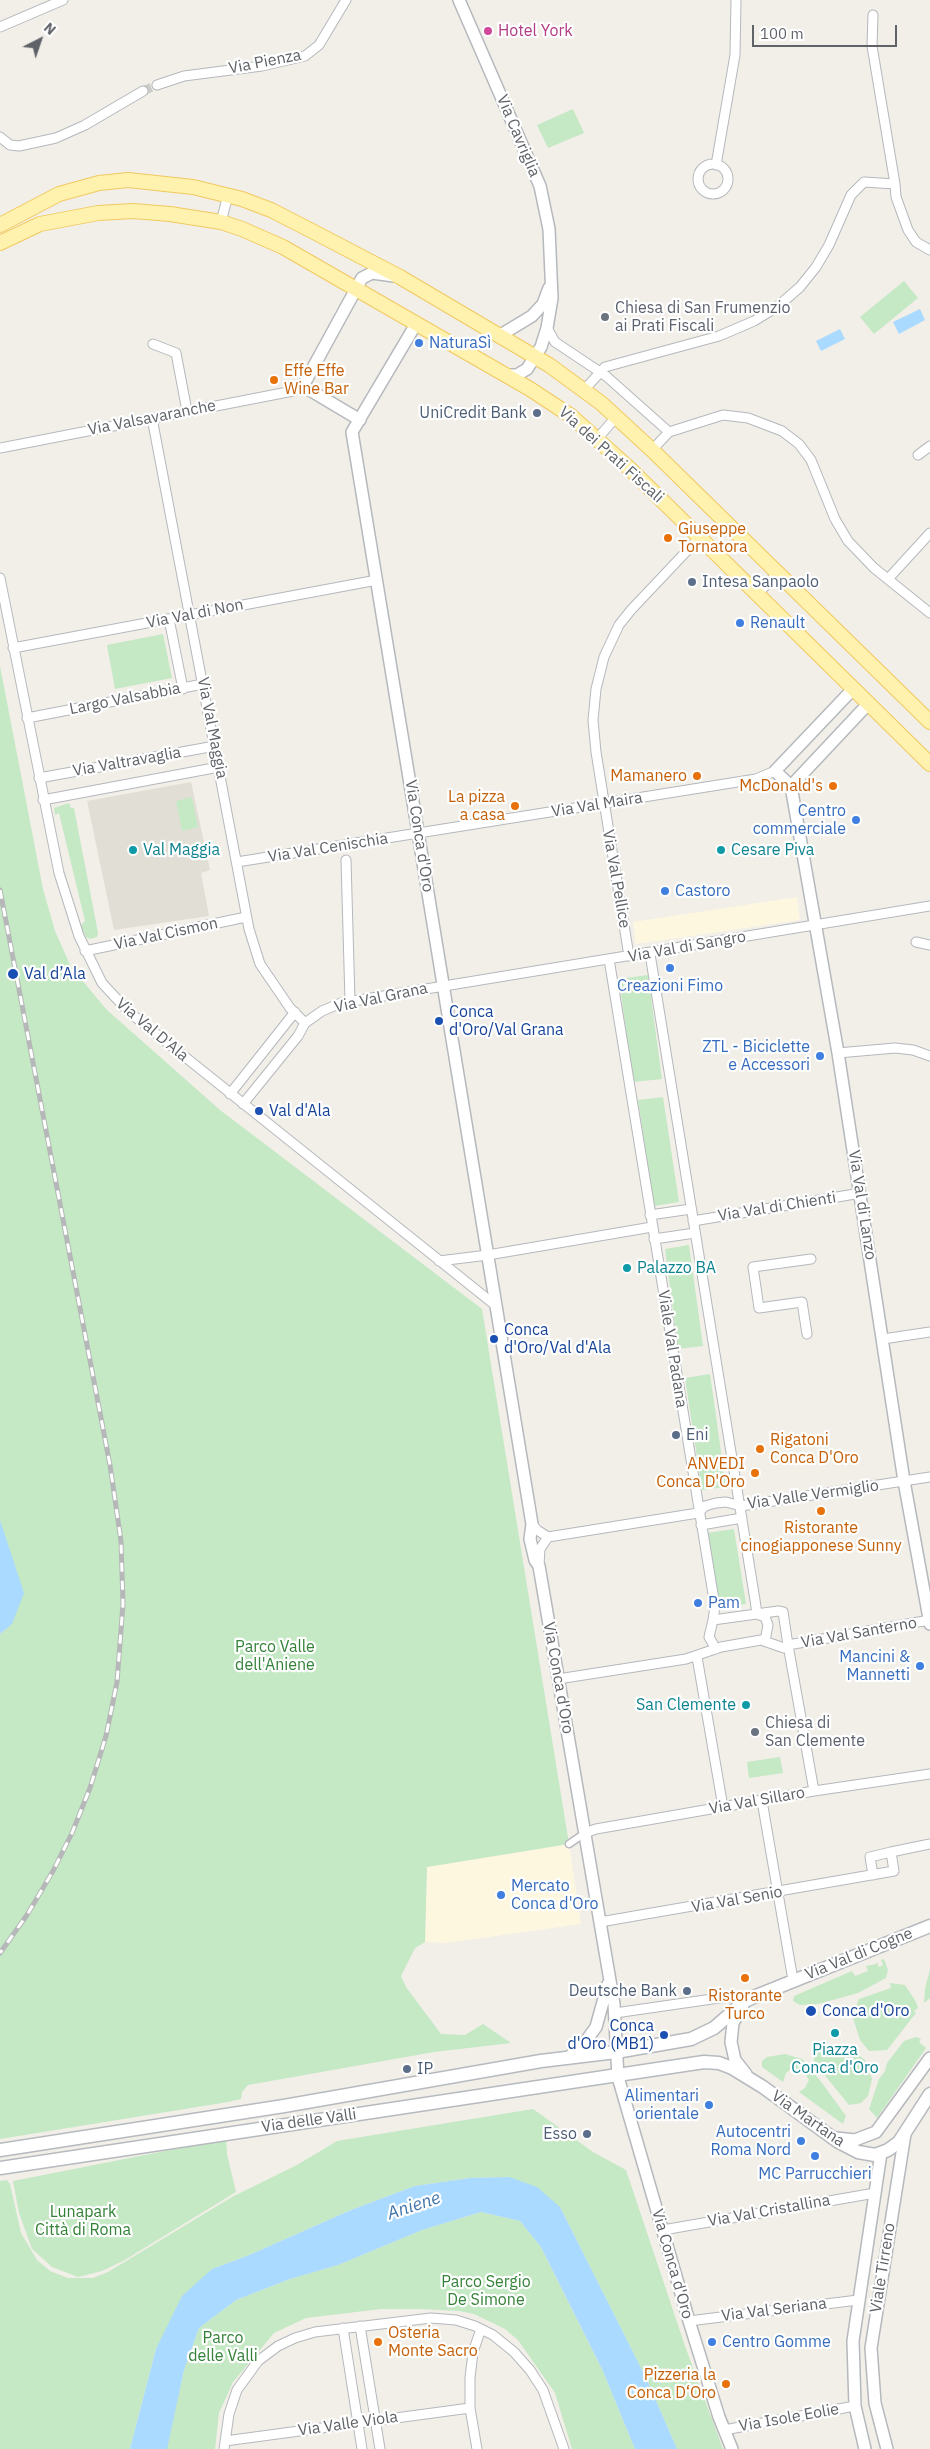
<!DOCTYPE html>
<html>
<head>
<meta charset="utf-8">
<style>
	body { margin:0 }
	#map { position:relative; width:930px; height:2449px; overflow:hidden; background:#f1efe8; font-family:"IBM Plex Sans",sans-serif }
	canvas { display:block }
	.north { position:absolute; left:15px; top:15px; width:50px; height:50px; -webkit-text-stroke:4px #fff; paint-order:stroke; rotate:41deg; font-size:14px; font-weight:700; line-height:20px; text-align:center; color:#5f6368 }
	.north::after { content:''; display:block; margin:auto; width:18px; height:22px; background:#5f6368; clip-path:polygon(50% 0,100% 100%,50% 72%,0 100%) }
	.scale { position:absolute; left:752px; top:25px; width:145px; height:22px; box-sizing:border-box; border:2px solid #5f6368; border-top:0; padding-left:6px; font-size:15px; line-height:18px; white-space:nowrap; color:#5f6368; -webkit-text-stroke:4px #fff; paint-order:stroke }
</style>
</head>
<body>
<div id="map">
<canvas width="930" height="2449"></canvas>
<div class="north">N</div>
<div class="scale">100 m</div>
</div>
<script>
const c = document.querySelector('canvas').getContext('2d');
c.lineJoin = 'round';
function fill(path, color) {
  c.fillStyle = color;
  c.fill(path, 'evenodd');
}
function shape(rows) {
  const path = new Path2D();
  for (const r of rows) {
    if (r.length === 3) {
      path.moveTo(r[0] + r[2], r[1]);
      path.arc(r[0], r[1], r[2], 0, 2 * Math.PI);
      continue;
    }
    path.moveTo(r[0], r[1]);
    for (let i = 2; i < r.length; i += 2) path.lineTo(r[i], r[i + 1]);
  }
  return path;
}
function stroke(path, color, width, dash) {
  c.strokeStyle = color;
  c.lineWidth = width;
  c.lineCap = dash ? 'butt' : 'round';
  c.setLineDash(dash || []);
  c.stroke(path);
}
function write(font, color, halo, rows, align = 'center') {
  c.font = font + ' "IBM Plex Sans",sans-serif';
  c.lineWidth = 4.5;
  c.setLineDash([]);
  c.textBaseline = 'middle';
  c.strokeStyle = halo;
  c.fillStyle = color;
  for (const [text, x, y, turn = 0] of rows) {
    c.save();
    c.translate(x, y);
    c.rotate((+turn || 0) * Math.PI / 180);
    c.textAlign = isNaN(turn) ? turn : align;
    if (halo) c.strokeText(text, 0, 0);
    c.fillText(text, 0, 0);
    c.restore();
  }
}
fill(shape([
	[797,897,800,920,636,944,633,922],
	[569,1844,581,1924,446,1943,425,1942,427,1867]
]), '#fef7e0');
fill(shape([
	[191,782,210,870,201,873,209,916,114,930,87,801]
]), '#e1ded6');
fill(shape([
	[573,109,584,133,548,148,537,125],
	[904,281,918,298,874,334,860,317],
	[163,634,172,678,115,689,107,645],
	[0,666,43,889,55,931,71,967,107,1010,220,1110,482,1309,569,1844,427,1867,425,1942,415,1948,401,1976,406,1987,441,2034,465,2035,483,2024,511,2043,434,2052,248,2085,242,2092,241,2099,228,2102,0,2139,0,1634,12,1624,0,1520],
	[192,797,198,827,182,831,176,801],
	[69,803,71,808,74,808,98,933,97,937,90,939,86,937,80,926,85,921,59,813,55,815,54,808],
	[648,975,662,1079,633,1082,619,979],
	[663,1097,679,1202,654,1206,638,1100],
	[689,1245,703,1346,678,1349,665,1249],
	[710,1374,726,1487,702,1490,685,1378],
	[734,1529,746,1604,719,1608,707,1533],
	[780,1757,783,1773,749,1778,747,1762],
	[884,1959,888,1970,886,1978,858,1993,818,2004,800,2005,793,2001,794,1996,852,1971,855,1976,868,1971,866,1966,876,1964,877,1962,879,1967,883,1965,881,1960],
	[930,1969,930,1998,924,2003,925,1989],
	[890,1983,905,1985,916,2002,918,2008,914,2011,916,2013,887,2050,869,2051,860,2040,852,2015,859,1999,891,1988],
	[916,2037,921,2039,919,2042,926,2048,877,2118,869,2109,879,2079,885,2071,887,2063,904,2041],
	[827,2044,848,2047,865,2060,872,2079,868,2096,861,2103,849,2105,814,2062,814,2056,818,2049],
	[785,2054,802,2059,822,2083,846,2116,843,2124,799,2092,805,2088,809,2080,803,2070,792,2068,786,2073,783,2082,762,2067,762,2061,767,2057],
	[533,2109,593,2152,626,2170,685,2346,723,2449,677,2449,647,2380,560,2207,509,2177,470,2178,415,2186,351,2210,247,2256,212,2269,156,2349,130,2449,0,2449,0,2181,7,2180,10,2184,21,2233,37,2260,50,2271,68,2278,93,2278,108,2272,232,2197,297,2165,337,2141],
	[226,2139,227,2154,236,2192,123,2261,102,2271,78,2277,52,2267,32,2249,19,2213,13,2181],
	[481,2212,520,2221,541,2247,602,2369,635,2449,572,2449,555,2393,518,2340,505,2329,474,2314,459,2311,420,2309,381,2309,306,2318,274,2333,233,2382,219,2413,215,2449,166,2449,184,2370,199,2328,236,2300,290,2279,338,2265,422,2230]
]), '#c5e8c5');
fill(shape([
	[920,309,925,320,899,334,893,322],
	[840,329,845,339,821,351,816,341],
	[0,1520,24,1593,12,1624,0,1634],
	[509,2177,537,2187,560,2207,647,2380,677,2449,635,2449,602,2369,541,2247,520,2221,481,2212,422,2230,338,2265,290,2279,236,2300,199,2328,184,2370,167,2449,130,2449,156,2349,182,2296,212,2269,247,2256,351,2210,415,2186,470,2178]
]), '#aadaff');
stroke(shape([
	[143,91,157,85]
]), '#ccccc8', 9, [9, 4.5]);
const pedestrian = shape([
	[569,1844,585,1833]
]);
const minor = shape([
	[873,15,872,46,895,184],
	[0,27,63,0],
	[157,85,184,76,262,66,305,56,319,45,346,0],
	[0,137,10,145,19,146,56,138,85,125,143,91],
	[713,179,15],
	[716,165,735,55,736,0],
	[221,222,228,195],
	[547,328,555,342,606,376,669,432],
	[153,344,176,353,187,411],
	[584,390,605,367,719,336,754,321,777,307,800,287,816,267,829,245,851,195,864,182,895,184,896,197,908,230,916,242,930,250],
	[152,418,249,929,260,964,290,1008,305,1023],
	[597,439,617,416],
	[0,448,293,391,303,386],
	[652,450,669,432,723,415,748,418,782,431,799,444,811,460,835,519,848,541,874,568,930,613],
	[918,455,930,446],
	[0,578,59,873,79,936,102,983,129,1012,495,1305],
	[888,579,930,533],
	[757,594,778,573],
	[169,619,183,689],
	[13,648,377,580],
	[27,718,203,684],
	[39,778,215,746],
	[43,800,219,767],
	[346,860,350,1001],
	[237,862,756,779,775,771],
	[916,942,930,945],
	[85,951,246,917],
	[650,954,755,1600,757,1614,765,1617,768,1625,765,1641],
	[629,956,596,752,593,720,596,689,604,657,619,625,631,610,699,538],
	[609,959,715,1606,713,1620],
	[838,1053,895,1048,913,1050,930,1056],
	[230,1094,295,1012],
	[243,1104,298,1036,305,1023,322,1011,341,1003,930,906],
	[650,1215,691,1209],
	[693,1221,861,1193],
	[654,1239,695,1233],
	[439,1261,488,1255,652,1227],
	[807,1334,802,1302,759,1308,753,1267,811,1259],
	[883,1339,930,1332],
	[532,1524,537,1530,548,1537,698,1513,705,1506,716,1503,726,1502,741,1506,930,1477],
	[701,1525,742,1518],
	[539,1565,540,1549,548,1537],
	[697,1657,723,1807],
	[558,1679,686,1659,721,1647,761,1640,784,1648,788,1645,783,1612,778,1611,713,1620,709,1637,716,1649],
	[814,1791,788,1645,930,1620],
	[762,1801,793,1980],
	[585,1833,596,1829,814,1791,930,1774],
	[873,1875,870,1857,891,1852],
	[600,1922,894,1871,891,1852,930,1844],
	[615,2013,726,1997,736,1997,745,2001],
	[663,2230,875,2193],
	[689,2321,858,2300],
	[360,2326,380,2449],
	[343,2328,362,2449],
	[724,2430,855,2406],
	[225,2441,470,2408],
	[224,2449,229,2414,237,2390,258,2361,278,2346,295,2338,315,2332,431,2318,456,2320,475,2326,493,2335,514,2352,530,2370,543,2390,564,2449],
	[477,2449,470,2408,470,2378,473,2352,481,2329]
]);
const tertiary = shape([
	[459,0,540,186,549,229,552,298,547,328,541,347,527,369,517,375,506,375],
	[416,324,352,432,532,1524,530,1539,535,1560,539,1566,614,2004,618,2077,689,2321,719,2417,732,2449],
	[499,336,532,316,543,304,549,288],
	[360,420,303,386,362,278,372,273,394,276],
	[791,786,838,1053,904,1481,930,1624],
	[791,786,775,771,853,689],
	[791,786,868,704],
	[743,2005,733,2023,731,2042,735,2060,746,2074],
	[568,2058,586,2041,596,2027,608,1984],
	[836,2138,855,2140,876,2132,930,2058],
	[865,2449,855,2406,853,2341,881,2153],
	[887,2449,875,2403,871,2348,905,2134]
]);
const secondary = shape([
	[0,2150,284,2106,541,2061,616,2052,691,2039,714,2028,745,2001,756,1996,930,1926],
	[0,2168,704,2062,719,2063,732,2068,763,2087,837,2141,858,2152,875,2155,888,2150,899,2142,930,2094]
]);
const primary = shape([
	[0,225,59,194,99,183,128,180,193,187,242,199,271,210,314,232,400,277,549,365,601,403,652,450,930,722],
	[0,243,40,224,98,213,133,211,170,214,221,222,242,229,283,247,530,389,571,416,630,469,930,764]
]);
stroke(pedestrian, '#b5b8bc', 9);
stroke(minor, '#b5b8bc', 11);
stroke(tertiary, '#b5b8bc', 14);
stroke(secondary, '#b6babf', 15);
stroke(primary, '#f2c960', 16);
stroke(pedestrian, '#fff', 6);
stroke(minor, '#fff', 9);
stroke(tertiary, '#fff', 11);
stroke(secondary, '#fff', 12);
stroke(primary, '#fff2af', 14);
const rail = shape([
	[0,890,110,1465,121,1541,123,1604,117,1682,106,1736,90,1788,72,1833,53,1871,27,1915,0,1953]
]);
stroke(rail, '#b6b7b8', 5);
stroke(rail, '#fff', 3, [9]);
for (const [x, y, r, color] of [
	[488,31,5,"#d1479c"],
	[605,317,5,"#6b7280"],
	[419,343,5,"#3f7fe0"],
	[274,380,5,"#e8710a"],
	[537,413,5,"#5c6f8a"],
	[668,538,5,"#e8710a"],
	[692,582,5,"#5c6f8a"],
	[740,623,5,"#3f7fe0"],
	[697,776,5,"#e8710a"],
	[833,786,5,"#e8710a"],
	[515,806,5,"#e8710a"],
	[856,820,5,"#3f7fe0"],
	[133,850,5,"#0f9aa8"],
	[721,850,5,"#0f9aa8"],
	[665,891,5,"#3f7fe0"],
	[670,968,5,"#3f7fe0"],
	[13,974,6,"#1a4fb4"],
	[439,1021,5,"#1a4fb4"],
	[820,1056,5,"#3f7fe0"],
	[259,1111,5,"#1a4fb4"],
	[627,1268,5,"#0f9aa8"],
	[494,1339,5,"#1a4fb4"],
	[676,1435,5,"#5c6f8a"],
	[760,1449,5,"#e8710a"],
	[755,1473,5,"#e8710a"],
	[821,1511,5,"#e8710a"],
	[698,1603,5,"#3f7fe0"],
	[920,1666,5,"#3f7fe0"],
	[746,1705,5,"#0f9aa8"],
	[755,1732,5,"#6b7280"],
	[501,1895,5,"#3f7fe0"],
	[745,1978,5,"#e8710a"],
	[687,1991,5,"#5c6f8a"],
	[811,2011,6,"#1a4fb4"],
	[835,2033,5,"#0f9aa8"],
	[664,2035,5,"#1a4fb4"],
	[407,2069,5,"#5c6f8a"],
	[709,2105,5,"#3f7fe0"],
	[587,2134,5,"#5c6f8a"],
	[801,2141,5,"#3f7fe0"],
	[815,2156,5,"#3f7fe0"],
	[378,2342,5,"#e8710a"],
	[712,2342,5,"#3f7fe0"],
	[726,2384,5,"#e8710a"]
]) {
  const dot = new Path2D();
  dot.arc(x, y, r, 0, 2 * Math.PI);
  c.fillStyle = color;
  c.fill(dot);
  stroke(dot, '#fff', 2);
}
write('16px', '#b23c85', '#fff', [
	["Hotel York",498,31]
], 'left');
write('16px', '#5f6368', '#fff', [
	["Via Pienza",265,62,-11],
	["Via Cavriglia",518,136,67],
	["Via Valsavaranche",152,418,-11],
	["Via dei Prati Fiscali",611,455,42],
	["Via Val di Non",195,614,-11],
	["Largo Valsabbia",125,699,-11],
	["Via Val Maggia",212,728,79],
	["Via Valtravaglia",127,762,-10],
	["Via Val Maira",597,805,-9],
	["Via Conca d'Oro",419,836,81],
	["Via Val Cenischia",328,848,-9],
	["Via Val Pellice",616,879,80],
	["Via Val Cismon",166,934,-12],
	["Via Val di Sangro",687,947,-10],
	["Via Val Grana",381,998,-12],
	["Via Val D'Ala",152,1030,40],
	["Via Val di Lanzo",862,1205,81],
	["Via Val di Chienti",777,1207,-9],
	["Viale Val Padana",672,1349,81],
	["Via Valle Vermiglio",813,1495,-8],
	["Via Val Santerno",859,1633,-10],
	["Via Conca d'Oro",558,1678,80],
	["Via Val Sillaro",757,1801,-10],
	["Via Val Senio",737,1900,-10],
	["Via Val di Cogne",859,1954,-22],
	["Via Martana",808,2119,35],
	["Via delle Valli",309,2121,-8],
	["Via Val Cristallina",769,2211,-10],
	["Via Conca d'Oro",672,2264,74],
	["Viale Tirreno",883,2268,-81],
	["Via Val Seriana",774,2310,-7],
	["Via Isole Eolie",789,2418,-10],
	["Via Valle Viola",348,2424,-8]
]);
write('16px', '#5b616d', '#fff', [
	["Chiesa di San Frumenzio",615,308],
	["ai Prati Fiscali",615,326],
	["Chiesa di",765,1723],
	["San Clemente",765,1741]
], 'left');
write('16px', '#366cbe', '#fff', [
	["NaturaSì",429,343],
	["Renault",750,623],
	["Centro",846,811,"right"],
	["commerciale",846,829,"right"],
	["Castoro",675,891],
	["Creazioni Fimo",670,986,"center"],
	["ZTL - Biciclette",810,1047,"right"],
	["e Accessori",810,1065,"right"],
	["Pam",708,1603],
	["Mancini &",910,1657,"right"],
	["Mannetti",910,1675,"right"],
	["Mercato",511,1886],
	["Conca d'Oro",511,1904],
	["Alimentari",699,2096,"right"],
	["orientale",699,2114,"right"],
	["Autocentri",791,2132,"right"],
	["Roma Nord",791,2150,"right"],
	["MC Parrucchieri",815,2174,"center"],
	["Centro Gomme",722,2342]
], 'left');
write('16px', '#c56008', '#fff', [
	["Effe Effe",284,371,"left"],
	["Wine Bar",284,389,"left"],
	["Giuseppe",678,529,"left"],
	["Tornatora",678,547,"left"],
	["Mamanero",687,776],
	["McDonald's",823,786],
	["La pizza",505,797],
	["a casa",505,815],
	["Rigatoni",770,1440,"left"],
	["Conca D'Oro",770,1458,"left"],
	["ANVEDI",745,1464],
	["Conca D'Oro",745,1482],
	["Ristorante",821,1528,"center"],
	["cinogiapponese Sunny",821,1546,"center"],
	["Ristorante",745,1996,"center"],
	["Turco",745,2014,"center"],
	["Osteria",388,2333,"left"],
	["Monte Sacro",388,2351,"left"],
	["Pizzeria la",716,2375],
	["Conca D‘Oro",716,2393]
], 'right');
write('16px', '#4e5e75', '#fff', [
	["UniCredit Bank",527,413],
	["Intesa Sanpaolo",702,582,"left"],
	["Eni",686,1435,"left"],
	["Deutsche Bank",677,1991],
	["IP",417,2069,"left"],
	["Esso",577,2134]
], 'right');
write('16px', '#0d838f', '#fff', [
	["Val Maggia",143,850],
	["Cesare Piva",731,850],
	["Palazzo BA",637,1268],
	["San Clemente",736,1705,"right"],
	["Piazza",835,2050,"center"],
	["Conca d'Oro",835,2068,"center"]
], 'left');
write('16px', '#164399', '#fff', [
	["Val d’Ala",24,974],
	["Conca",449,1012],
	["d'Oro/Val Grana",449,1030],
	["Val d'Ala",269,1111],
	["Conca",504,1330],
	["d'Oro/Val d'Ala",504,1348],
	["Conca d'Oro",822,2011],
	["Conca",654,2026,"right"],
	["d'Oro (MB1)",654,2044,"right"]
], 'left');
write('16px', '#348238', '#fff', [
	["Parco Valle",275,1647],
	["dell'Aniene",275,1665],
	["Lunapark",83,2212],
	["Città di Roma",83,2230],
	["Parco Sergio",486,2282],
	["De Simone",486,2300],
	["Parco",223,2338],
	["delle Valli",223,2356]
]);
write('italic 18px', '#4174aa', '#fff', [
	["Aniene",414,2206,-18]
]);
</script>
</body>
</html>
